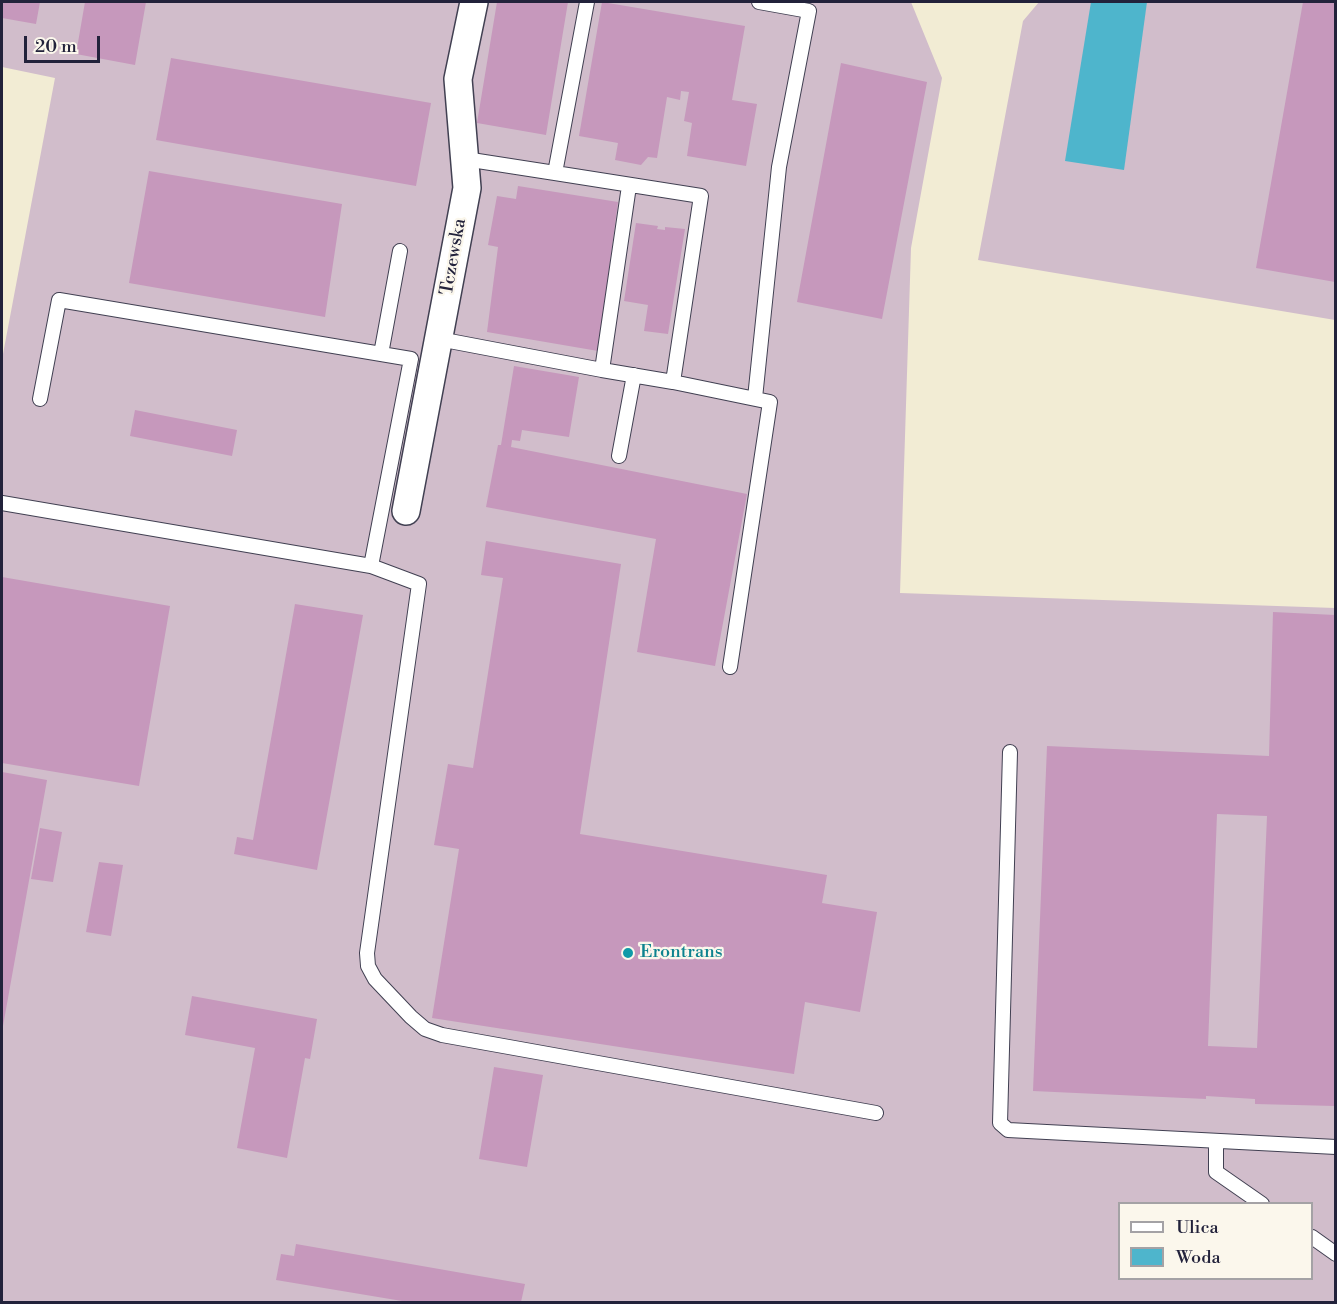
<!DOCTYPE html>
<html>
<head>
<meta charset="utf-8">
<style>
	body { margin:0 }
	#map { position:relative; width:1337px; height:1304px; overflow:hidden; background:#f2ecd4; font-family:"Libre Bodoni",serif }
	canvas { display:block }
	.frame { position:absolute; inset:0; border:3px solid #22223b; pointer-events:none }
	.legend { position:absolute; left:1118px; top:1202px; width:195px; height:78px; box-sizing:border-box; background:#fbf7ec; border:2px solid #a4a2a5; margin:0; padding:8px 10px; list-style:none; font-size:18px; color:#22223b }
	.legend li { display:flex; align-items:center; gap:12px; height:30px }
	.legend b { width:30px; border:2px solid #a4a2a5 }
	.scale { position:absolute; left:24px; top:36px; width:76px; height:27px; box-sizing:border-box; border:3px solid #22223b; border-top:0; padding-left:8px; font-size:18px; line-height:21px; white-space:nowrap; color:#22223b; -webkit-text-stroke:4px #fbf7ec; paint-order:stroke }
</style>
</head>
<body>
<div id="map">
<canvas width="1337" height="1304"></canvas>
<div class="frame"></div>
<ul class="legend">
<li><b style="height:8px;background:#fff"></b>Ulica</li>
<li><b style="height:16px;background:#4eb5cc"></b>Woda</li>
</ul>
<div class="scale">20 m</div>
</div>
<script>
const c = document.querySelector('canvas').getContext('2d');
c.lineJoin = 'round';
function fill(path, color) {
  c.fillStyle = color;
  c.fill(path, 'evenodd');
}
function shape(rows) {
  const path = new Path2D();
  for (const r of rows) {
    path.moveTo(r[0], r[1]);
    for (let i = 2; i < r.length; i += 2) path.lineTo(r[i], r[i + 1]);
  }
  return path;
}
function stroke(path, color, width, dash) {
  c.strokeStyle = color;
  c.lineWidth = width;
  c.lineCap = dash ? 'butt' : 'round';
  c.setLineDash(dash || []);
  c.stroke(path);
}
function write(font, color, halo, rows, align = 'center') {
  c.font = font + ' "Libre Bodoni",serif';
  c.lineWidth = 4.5;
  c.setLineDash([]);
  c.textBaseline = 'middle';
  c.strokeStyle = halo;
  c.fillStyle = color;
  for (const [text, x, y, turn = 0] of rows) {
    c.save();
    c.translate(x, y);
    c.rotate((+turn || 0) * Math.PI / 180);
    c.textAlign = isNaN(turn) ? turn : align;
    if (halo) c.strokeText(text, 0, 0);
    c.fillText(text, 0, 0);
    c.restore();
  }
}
fill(shape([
	[2,2,911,2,942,78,911,248,900,593,1335,608,1335,1302,2,1302,2,354,3,354,55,78,2,67],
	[1120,1204,1312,1204,1312,1278,1120,1278],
	[1039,2,1335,2,1335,320,978,260,1023,21]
]), '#d1bdcb');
fill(shape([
	[1091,2,1147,2,1124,170,1065,161]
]), '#4eb5cc');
fill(shape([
	[2,2,40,2,36,24,2,18],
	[85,2,146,2,135,65,76,54],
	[497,2,568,2,546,135,477,123],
	[602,2,745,26,732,100,757,104,746,166,687,156,692,123,684,121,689,92,681,91,680,100,667,97,657,158,648,157,641,165,615,160,618,143,579,136],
	[1303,2,1335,2,1335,282,1256,268],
	[171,58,431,103,416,186,156,140],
	[841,63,927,82,882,319,797,302],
	[149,171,342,204,325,317,129,283],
	[518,186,618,202,598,351,487,332,498,247,488,245,497,196,516,199],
	[636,223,658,226,657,229,665,230,665,227,685,229,668,334,644,331,648,305,624,301],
	[514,366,579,377,569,437,522,430,520,441,512,440,511,447,747,494,715,666,637,652,656,539,486,507,498,445,501,445],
	[135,410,237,430,232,456,130,436],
	[486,541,621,564,580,834,827,875,822,903,877,912,860,1012,805,1002,794,1074,432,1018,459,849,434,845,448,764,473,768,503,578,481,575],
	[2,577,170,606,139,786,2,763],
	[295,604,363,615,317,870,234,854,237,837,253,840],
	[1273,612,1335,615,1335,1106,1255,1104,1255,1099,1206,1096,1206,1099,1033,1091,1047,746,1269,756],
	[1217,814,1267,816,1257,1048,1208,1046],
	[2,772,47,780,3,1026,2,1026],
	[40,828,62,832,53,882,31,879],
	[99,862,123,865,111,936,86,932],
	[192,996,317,1019,310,1059,305,1058,287,1158,237,1148,255,1048,185,1035],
	[494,1067,543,1075,527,1167,479,1159],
	[296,1244,525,1284,521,1302,408,1302,276,1280,281,1254,294,1256]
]), '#c698bc');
const service = shape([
	[587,2,555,173,701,196,673,382,770,402,730,667],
	[465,159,555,173],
	[629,186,602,370,673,382],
	[439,339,602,370],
	[381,354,400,251],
	[755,398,779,167,809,11,759,2],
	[40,399,59,300,411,359,371,566],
	[619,456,634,375],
	[2,503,371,566,419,584,367,953,368,966,375,979,411,1017,425,1029,442,1035,876,1113],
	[1010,752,1000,1123,1008,1130,1336,1147],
	[1216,1142,1216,1172,1262,1204],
	[1312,1237,1336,1254]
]);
const minor = shape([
	[406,511,467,188,458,79,474,2]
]);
stroke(service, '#414052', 16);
stroke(minor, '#414052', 30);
stroke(service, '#fff', 14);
stroke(minor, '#fff', 27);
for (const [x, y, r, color] of [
	[628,953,6,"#0f9aa8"]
]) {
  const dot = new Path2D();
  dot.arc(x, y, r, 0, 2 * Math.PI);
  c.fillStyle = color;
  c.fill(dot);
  stroke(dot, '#fbf7ec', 2);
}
write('18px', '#22223b', '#fbf7ec', [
	["Tczewska",454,257,-80]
]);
write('18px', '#0d838f', '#fbf7ec', [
	["Erontrans",640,953]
], 'left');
</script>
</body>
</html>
